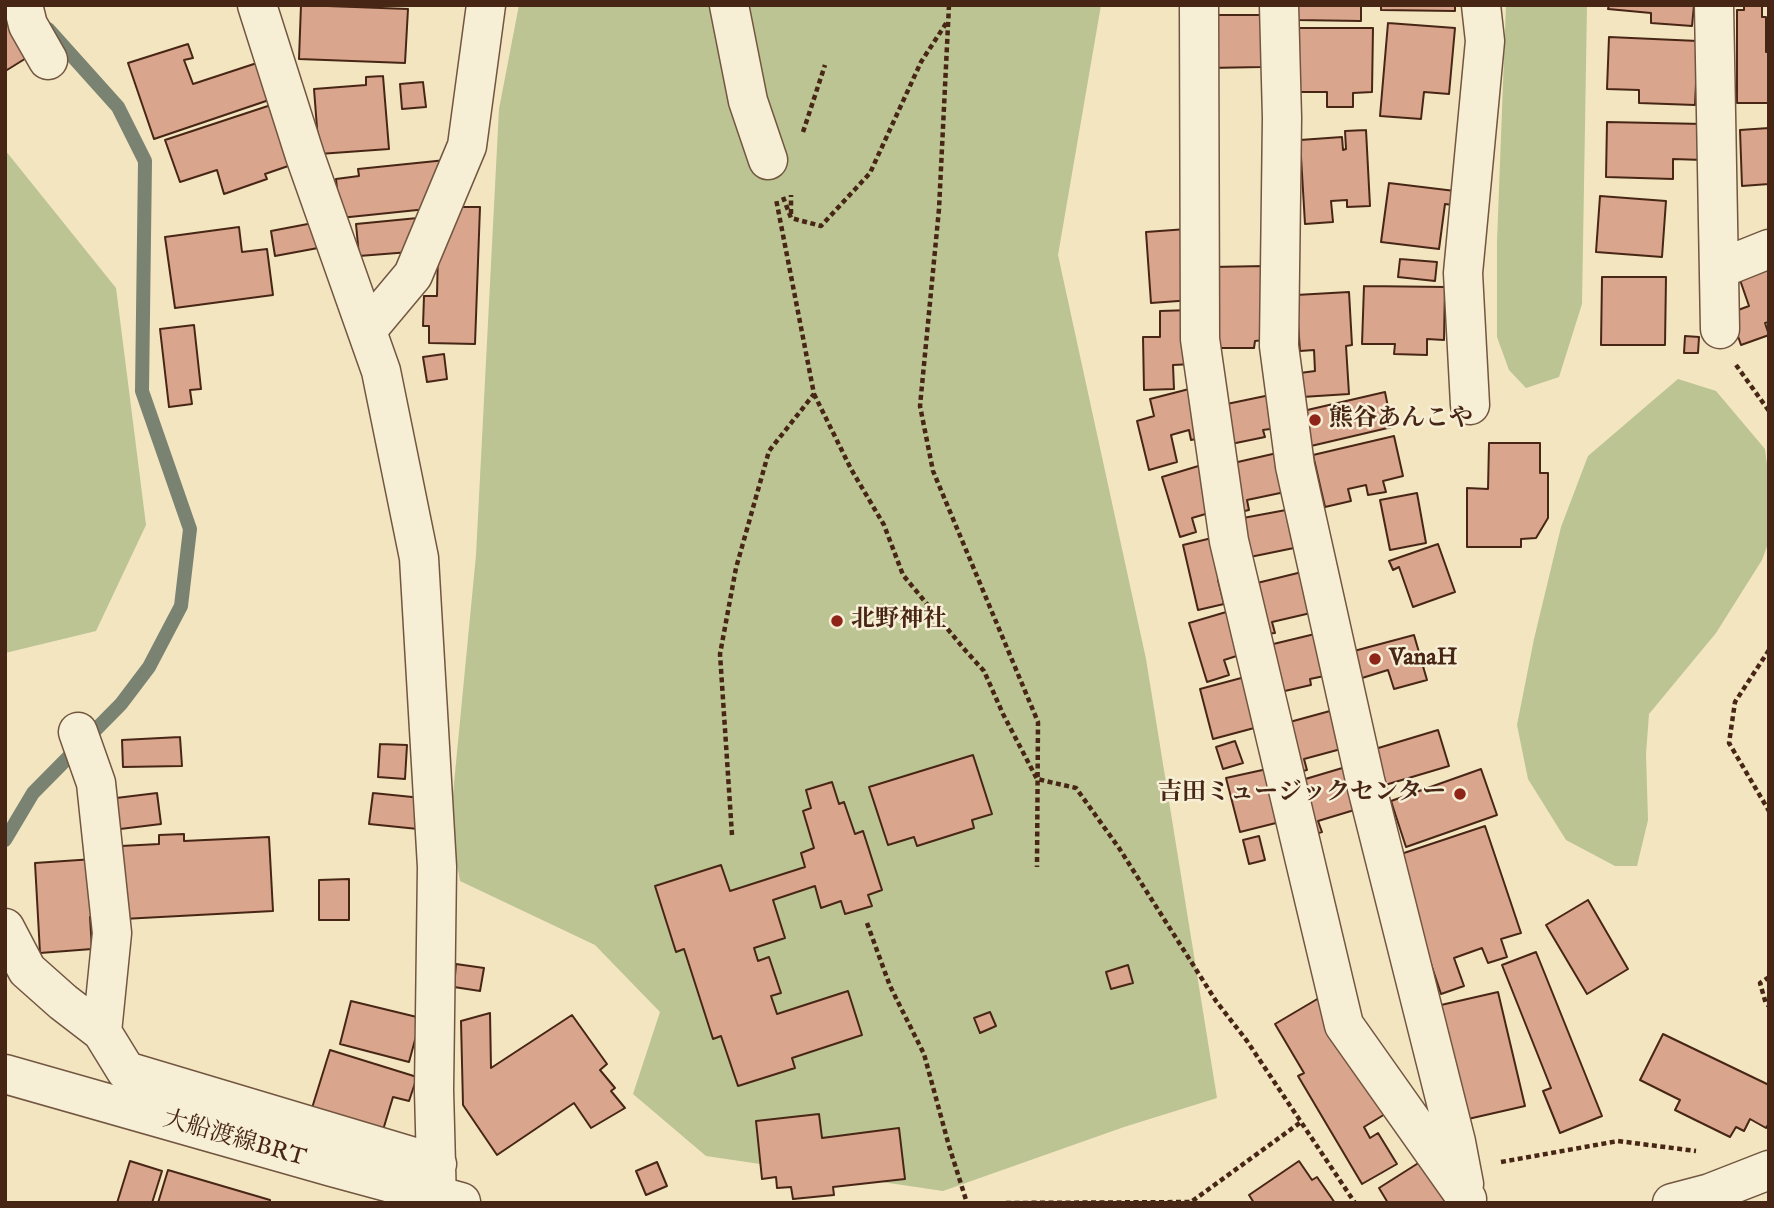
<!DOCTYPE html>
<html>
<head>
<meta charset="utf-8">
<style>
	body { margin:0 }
	#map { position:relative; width:1774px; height:1208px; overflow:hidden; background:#f2e5c0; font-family:"IM FELL English",serif }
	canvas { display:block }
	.frame { position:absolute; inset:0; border:7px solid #482616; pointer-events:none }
</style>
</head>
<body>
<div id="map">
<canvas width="1774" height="1208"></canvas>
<div class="frame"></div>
</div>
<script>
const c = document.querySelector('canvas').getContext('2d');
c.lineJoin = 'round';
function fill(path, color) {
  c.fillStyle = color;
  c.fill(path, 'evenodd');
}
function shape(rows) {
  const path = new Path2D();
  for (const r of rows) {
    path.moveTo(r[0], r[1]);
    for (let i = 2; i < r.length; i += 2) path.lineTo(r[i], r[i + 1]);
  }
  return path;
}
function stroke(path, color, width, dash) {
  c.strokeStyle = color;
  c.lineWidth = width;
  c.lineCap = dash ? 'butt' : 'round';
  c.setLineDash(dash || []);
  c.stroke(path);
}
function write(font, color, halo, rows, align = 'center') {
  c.font = font + ' "IM FELL English","Noto Serif JP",serif';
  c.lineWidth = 5;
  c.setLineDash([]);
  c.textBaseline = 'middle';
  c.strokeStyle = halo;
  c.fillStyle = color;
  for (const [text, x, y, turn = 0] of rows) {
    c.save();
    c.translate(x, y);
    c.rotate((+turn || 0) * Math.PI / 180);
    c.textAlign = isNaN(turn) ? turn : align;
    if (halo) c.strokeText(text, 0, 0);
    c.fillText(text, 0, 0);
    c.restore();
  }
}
fill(shape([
	[519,5,1101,5,1058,255,1146,659,1217,1098,1124,1127,943,1191,706,1156,633,1094,660,1012,595,945,460,881,450,825,476,555,499,109],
	[1506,5,1587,5,1582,304,1559,377,1526,388,1509,370,1497,337,1497,242],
	[5,150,116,288,146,525,96,631,5,653],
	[1678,379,1716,391,1765,449,1769,480,1769,541,1762,560,1716,633,1649,714,1646,754,1648,820,1637,866,1615,866,1566,840,1528,779,1517,725,1534,639,1561,527,1588,456]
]), '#bbc492');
stroke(shape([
	[5,840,33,793,121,704,149,667,181,606,190,529,142,391,145,161,118,107,48,29]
]), '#7a8272', 14);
const building = shape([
	[5,5,36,52,7,70,5,67,5,5],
	[301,5,408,9,405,63,299,59,301,5],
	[1297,5,1361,5,1361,21,1296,20,1297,5],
	[1381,5,1455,5,1455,11,1381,10,1381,5],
	[1609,5,1694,5,1692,26,1651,23,1651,13,1608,9,1609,5],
	[1744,5,1762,5,1762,17,1766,17,1766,52,1769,52,1769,103,1737,103,1737,10,1744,10,1744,5],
	[1208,15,1261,15,1262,67,1208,68,1208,15],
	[1388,23,1455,28,1449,94,1424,92,1421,119,1380,116,1388,23],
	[1289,28,1373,28,1372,92,1353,93,1353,107,1327,107,1327,92,1289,92,1289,28],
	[1609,37,1698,41,1695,105,1639,103,1639,90,1607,89,1609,37],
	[188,44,193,58,184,60,193,84,260,62,272,99,154,139,128,63,188,44],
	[383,76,389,149,319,154,314,89,366,85,366,77,383,76],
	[423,82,426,107,402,109,400,84,423,82],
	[274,104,294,164,265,174,267,179,224,194,217,170,180,182,165,140,274,104],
	[1607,122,1704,124,1703,160,1673,159,1673,179,1606,177,1607,122],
	[1769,128,1769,184,1742,186,1740,130,1769,128],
	[1366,130,1370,206,1347,207,1347,200,1331,201,1333,222,1305,224,1300,140,1342,137,1343,150,1346,149,1345,131,1366,130],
	[446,160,427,209,340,218,336,179,359,176,358,169,446,160],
	[1389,183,1455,191,1453,205,1445,204,1439,249,1381,242,1389,183],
	[1600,196,1666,201,1662,257,1596,252,1600,196],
	[457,207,480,207,475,344,429,343,429,326,423,326,424,296,437,296,438,249,457,207],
	[428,217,410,252,359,256,356,224,428,217],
	[313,223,318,248,275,256,271,231,313,223],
	[239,227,242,252,267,249,273,295,175,308,165,237,239,227],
	[1187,229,1192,300,1151,303,1146,232,1187,229],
	[1400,259,1437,262,1435,281,1398,277,1400,259],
	[1265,266,1265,340,1255,341,1254,348,1211,348,1211,267,1265,266],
	[1769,267,1769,322,1765,323,1769,335,1741,345,1730,313,1749,306,1739,277,1769,267],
	[1602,277,1666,277,1665,345,1601,345,1602,277],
	[1364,286,1445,287,1444,340,1427,339,1427,355,1394,354,1395,344,1362,344,1364,286],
	[1349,292,1352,345,1346,346,1349,394,1302,397,1300,373,1315,371,1314,350,1300,351,1296,295,1349,292],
	[1192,310,1193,364,1173,365,1174,389,1144,390,1143,337,1160,337,1160,311,1192,310],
	[194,325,201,389,190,390,192,404,169,407,160,329,194,325],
	[1685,336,1699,337,1698,353,1684,353,1685,336],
	[444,354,447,379,427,382,423,357,444,354],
	[1193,388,1206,437,1191,440,1189,430,1171,435,1177,462,1149,470,1137,421,1154,416,1150,399,1193,388],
	[1385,392,1392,427,1311,446,1303,411,1385,392],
	[1270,395,1277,428,1263,430,1265,437,1231,444,1222,405,1270,395],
	[1394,436,1403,476,1383,481,1386,492,1368,495,1366,485,1348,489,1351,501,1325,507,1313,455,1394,436],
	[1489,443,1540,443,1540,473,1548,473,1548,518,1536,538,1521,539,1521,547,1467,547,1467,488,1488,489,1489,443],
	[1277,453,1285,492,1247,500,1249,510,1240,512,1229,464,1277,453],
	[1205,464,1219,510,1192,518,1196,532,1180,537,1162,477,1205,464],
	[1417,493,1426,543,1390,550,1380,500,1417,493],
	[1286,510,1294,548,1250,557,1243,518,1286,510],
	[1216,537,1226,578,1218,580,1224,604,1198,610,1183,545,1216,537],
	[1438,544,1455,592,1413,607,1399,567,1393,570,1389,561,1438,544],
	[1306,571,1315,612,1272,622,1275,633,1265,634,1253,584,1306,571],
	[1233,610,1246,653,1224,660,1229,675,1207,682,1189,623,1233,610],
	[1319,633,1329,675,1310,679,1311,685,1276,693,1265,646,1319,633],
	[1414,635,1427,680,1394,689,1388,670,1362,678,1354,651,1414,635],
	[1245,677,1258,727,1213,739,1200,689,1245,677],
	[1330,711,1341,749,1304,759,1307,770,1299,772,1286,723,1330,711],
	[1438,730,1449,766,1385,785,1375,749,1438,730],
	[180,737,182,766,123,767,122,740,180,737],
	[1235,741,1243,763,1223,769,1216,747,1235,741],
	[380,744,407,745,405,779,378,777,380,744],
	[973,755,992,814,972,820,974,828,917,846,914,837,888,845,869,787,973,755],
	[1349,766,1361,808,1318,821,1322,832,1307,836,1292,783,1349,766],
	[1267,769,1280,822,1240,832,1226,778,1267,769],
	[1481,769,1497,815,1406,847,1391,801,1481,769],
	[832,782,839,804,844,802,855,834,863,831,882,890,868,895,872,906,845,914,841,901,821,908,815,886,773,900,785,938,754,948,758,961,769,957,781,993,771,996,777,1014,848,991,862,1035,792,1058,795,1068,738,1086,721,1036,713,1039,684,949,676,952,655,886,721,865,730,891,805,867,801,853,814,848,803,811,811,808,806,790,832,782],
	[157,793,161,824,112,830,108,799,157,793],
	[373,793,422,798,418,829,369,824,373,793],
	[1485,826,1521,933,1501,939,1507,957,1488,963,1482,948,1454,958,1464,986,1441,994,1395,856,1485,826],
	[184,834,184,841,269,837,273,911,123,919,121,846,159,844,159,835,184,834],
	[1259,836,1265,860,1249,864,1243,840,1259,836],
	[94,859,98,917,90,917,92,949,40,953,35,863,94,859],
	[349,879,349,920,319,920,319,880,349,879],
	[1588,900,1628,969,1587,994,1546,925,1588,900],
	[1536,952,1602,1116,1560,1133,1543,1091,1551,1088,1502,965,1536,952],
	[456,964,484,968,480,991,454,987,456,964],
	[1128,965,1133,983,1111,989,1106,972,1128,965],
	[1498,992,1525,1106,1468,1119,1441,1005,1498,992],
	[1319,998,1390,1111,1364,1127,1370,1138,1378,1133,1397,1164,1362,1184,1298,1076,1304,1073,1275,1024,1319,998],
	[351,1001,421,1018,409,1062,340,1044,351,1001],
	[990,1012,996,1026,980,1033,974,1018,990,1012],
	[490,1013,491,1068,572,1015,607,1064,600,1070,615,1088,611,1091,625,1108,591,1128,574,1103,497,1155,463,1105,461,1021,490,1013],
	[1663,1034,1769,1085,1769,1123,1766,1128,1750,1119,1744,1131,1736,1127,1730,1137,1675,1110,1680,1100,1640,1080,1663,1034],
	[330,1050,417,1077,409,1101,393,1097,383,1130,312,1108,330,1050],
	[819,1114,822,1138,899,1128,905,1179,833,1187,834,1195,793,1199,791,1187,777,1188,776,1177,762,1179,756,1121,819,1114],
	[130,1161,162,1171,152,1203,117,1203,130,1161],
	[1299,1161,1312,1180,1317,1177,1335,1203,1254,1203,1249,1195,1299,1161],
	[657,1162,667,1186,646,1195,636,1171,657,1162],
	[1420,1162,1448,1203,1388,1203,1379,1188,1420,1162],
	[168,1170,270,1200,270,1203,158,1203,168,1170]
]);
fill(building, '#d9a58c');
stroke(building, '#482616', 2);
const minor = shape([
	[23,5,28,25,48,60],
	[257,5,305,156,381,371,419,558,437,867,434,1090,437,1203],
	[729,5,748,101,768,160],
	[1199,5,1200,339,1229,541,1344,1025,1467,1199],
	[1279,5,1282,118,1279,346,1295,466,1365,780,1456,1142,1464,1184],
	[1714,5,1720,329],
	[1719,269,1769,249],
	[367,330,413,275,467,146,486,5],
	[1470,405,1463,273,1485,41,1481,5],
	[78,732,96,783,112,933,102,1032],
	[5,928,27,970,63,1002,102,1032,126,1071,437,1164],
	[5,1074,332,1167,461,1202],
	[1672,1203,1710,1193,1769,1170]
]);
stroke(minor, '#725640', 41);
stroke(shape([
	[949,5,939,209,920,406,933,471,1038,722,1037,867],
	[803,132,825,65],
	[783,197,791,218,821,226,870,173,921,62,947,22],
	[791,214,791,195],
	[1736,365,1769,411],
	[814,394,851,469,884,525,903,575,965,650,984,671,1003,714,1037,779,1076,788,1119,848,1216,1001,1247,1041,1355,1203],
	[1769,650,1735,702,1729,743,1769,811],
	[732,835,720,654,736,568,769,451,814,394,776,199],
	[867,923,890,986,924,1054,949,1146,967,1203],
	[1769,977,1760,983,1766,1004,1769,1006],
	[1501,1162,1618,1141,1696,1151],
	[1006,1203,1191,1202,1301,1122]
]), '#482616', 4.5, [5, 3.5]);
stroke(minor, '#f7eed6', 38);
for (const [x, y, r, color] of [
	[1315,420,7,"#8f2418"],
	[837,621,7,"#8f2418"],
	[1375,659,7,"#8f2418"],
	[1460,794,7,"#8f2418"]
]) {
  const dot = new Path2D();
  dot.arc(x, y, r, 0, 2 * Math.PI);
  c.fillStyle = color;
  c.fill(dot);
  stroke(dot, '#f7eed6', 2.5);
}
write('bold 24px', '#482616', '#f7eed6', [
	["熊谷あんこや",1329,420],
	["北野神社",851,621],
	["VanaH",1389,659],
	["吉田ミュージックセンター",1446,794,"right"]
], 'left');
write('24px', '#482616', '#f7eed6', [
	["大船渡線BRT",234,1140,16]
]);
</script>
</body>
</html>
